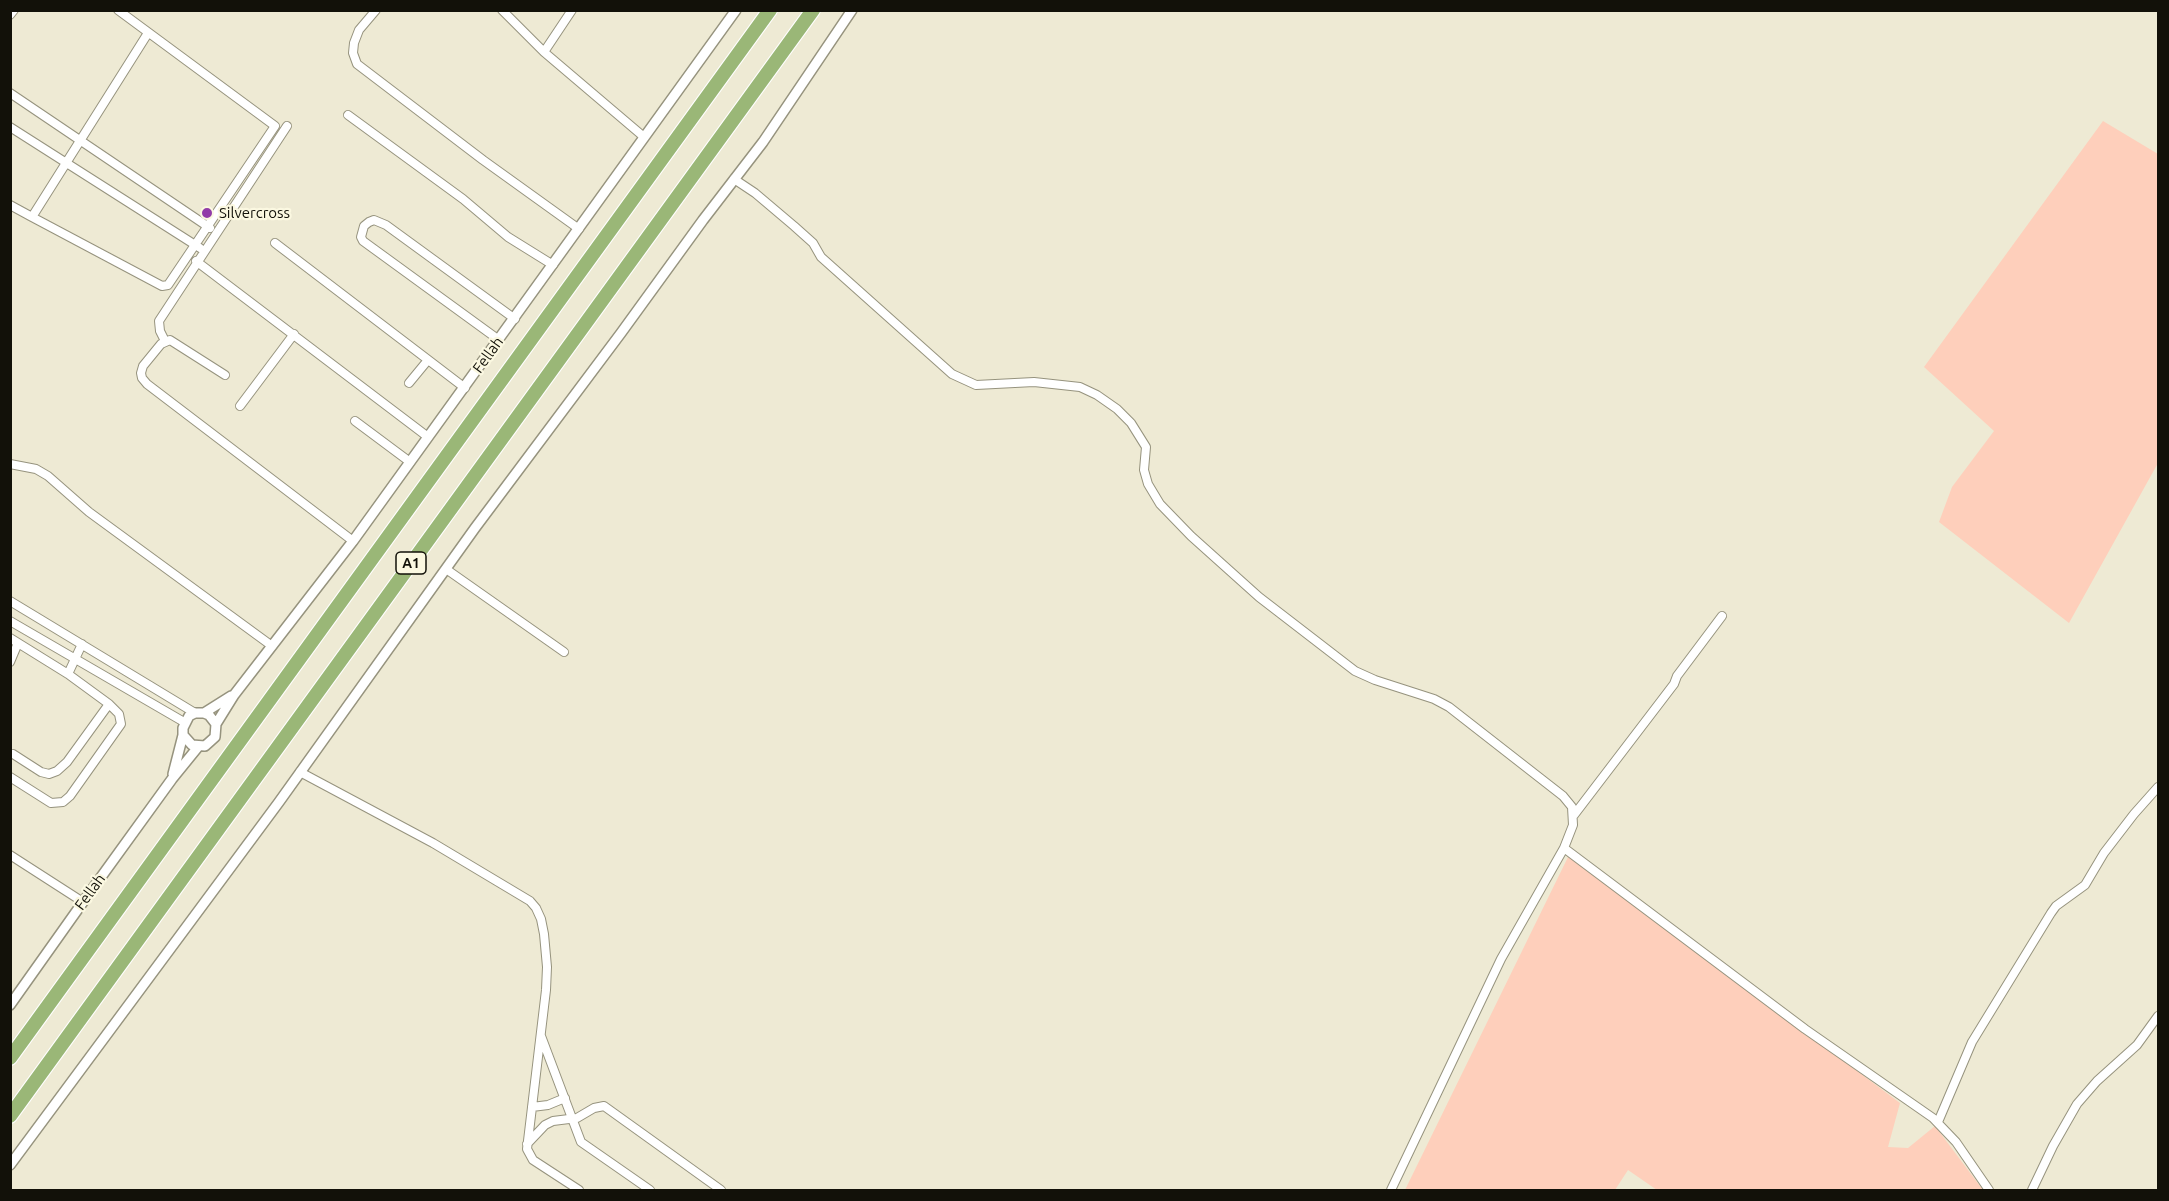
<!DOCTYPE html>
<html>
<head>
<meta charset="utf-8">
<style>
	body { margin:0 }
	#map { position:relative; width:2169px; height:1201px; overflow:hidden; background:#eeead4; font-family:Ubuntu,sans-serif }
	canvas { display:block }
	.frame { position:absolute; inset:0; border:12px solid #121109; pointer-events:none }
</style>
</head>
<body>
<div id="map">
<canvas width="2169" height="1201"></canvas>
<div class="frame"></div>
</div>
<script>
const c = document.querySelector('canvas').getContext('2d');
c.lineJoin = 'round';
function fill(path, color) {
  c.fillStyle = color;
  c.fill(path, 'evenodd');
}
function shape(rows) {
  const path = new Path2D();
  for (const r of rows) {
    path.moveTo(r[0], r[1]);
    for (let i = 2; i < r.length; i += 2) path.lineTo(r[i], r[i + 1]);
  }
  return path;
}
function stroke(path, color, width, dash) {
  c.strokeStyle = color;
  c.lineWidth = width;
  c.lineCap = dash ? 'butt' : 'round';
  c.setLineDash(dash || []);
  c.stroke(path);
}
function write(font, color, halo, rows, align = 'center') {
  c.font = font + ' Ubuntu,sans-serif';
  c.lineWidth = 4.5;
  c.setLineDash([]);
  c.textBaseline = 'middle';
  c.strokeStyle = halo;
  c.fillStyle = color;
  for (const [text, x, y, turn = 0] of rows) {
    c.save();
    c.translate(x, y);
    c.rotate((+turn || 0) * Math.PI / 180);
    c.textAlign = isNaN(turn) ? turn : align;
    if (halo) c.strokeText(text, 0, 0);
    c.fillText(text, 0, 0);
    c.restore();
  }
}
fill(shape([
	[2103,121,2158,154,2158,463,2069,623,1939,522,1952,487,1994,431,1924,367],
	[1569,855,1900,1103,1888,1147,1908,1148,1935,1126,1983,1190,1657,1190,1628,1170,1615,1190,1405,1190]
]), '#fecfbb');
const minor = shape([
	[118,10,275,126,168,285,162,286,32,217,148,33],
	[376,10,359,30,354,43,353,53,357,64,483,160,579,229],
	[502,10,544,52,644,137],
	[10,15,14,10],
	[544,52,572,10],
	[10,93,210,228],
	[348,115,463,199,508,237,553,265],
	[10,127,200,248],
	[734,179,755,193,794,226,813,243,821,257,952,374,976,385,1034,382,1080,387,1097,395,1117,409,1131,423,1146,447,1144,470,1148,484,1160,504,1191,536,1259,597,1355,671,1375,680,1434,699,1449,707,1563,796,1572,807,1573,825,1564,848,1501,959,1391,1190],
	[10,205,32,217],
	[275,243,465,388],
	[196,261,428,437],
	[499,340,363,241,361,237,364,226,369,222,374,220,386,225,515,319],
	[165,341,160,331,159,321,287,126],
	[225,375,170,340,161,344,143,366,141,373,142,378,147,384,353,541],
	[409,383,428,360],
	[240,406,294,334],
	[355,421,410,462],
	[10,464,36,469,48,476,89,512,272,646],
	[446,569,564,652],
	[10,601,195,713],
	[10,621,184,722],
	[10,638,68,674],
	[10,662,18,643],
	[13,754,41,772,49,774,57,771,67,762,109,704],
	[300,772,433,843,530,901,536,908,541,919,544,934,547,967,546,990,527,1149,533,1160,579,1190],
	[10,777,51,803,63,802,70,796,121,724,119,714,109,704,68,674,82,644],
	[1574,815,1674,684,1677,676,1722,616],
	[1564,848,1805,1029,1933,1118,1956,1142,1989,1190],
	[10,855,83,902],
	[541,1036,581,1142,650,1190],
	[532,1107,548,1105,565,1098],
	[1938,1122,1972,1042,2051,913,2056,906,2085,885,2104,853,2134,814,2158,787],
	[527,1144,545,1125,553,1121,577,1118,594,1108,604,1106,721,1190],
	[2032,1190,2053,1146,2077,1104,2097,1081,2137,1045,2158,1016]
]);
const tertiary = shape([
	[204,713,231,696],
	[216,724,234,695,353,541,736,10],
	[173,774,183,735,183,728,189,716,195,713,204,713,209,715,216,724,215,737,205,746,192,745,183,735],
	[10,1005,83,902,172,779,198,747],
	[10,1165,279,802,475,528,621,333,703,220,763,142,852,10]
]);
const motorway = shape([
	[10,1058,770,10],
	[10,1116,813,10]
]);
stroke(minor, '#96937e', 10);
stroke(tertiary, '#96937e', 12);
stroke(motorway, '#fff', 16);
stroke(minor, '#fff', 8);
stroke(tertiary, '#fff', 9);
stroke(motorway, '#9ab777', 14);
for (const [x, y, r, color] of [
	[207,213,6,"#923ba8"]
]) {
  const dot = new Path2D();
  dot.arc(x, y, r, 0, 2 * Math.PI);
  c.fillStyle = color;
  c.fill(dot);
  stroke(dot, '#fbf8e1', 2);
}
for (const [x, y, w] of [
	[411,563,30]
]) {
  const box = new Path2D();
  box.roundRect(x - w / 2, y - 11, w, 22, 4.5);
  c.fillStyle = '#fbf8e1';
  c.fill(box);
  stroke(box, '#121109', 1.5);
}
write('bold 14px', '#121109', null, [
	["A1",411,563]
]);
write('15px', '#121109', '#fbf8e1', [
	["Silvercross",219,213]
], 'left');
write('15px', '#121109', '#fbf8e1', [
	["Fellah",488,355,-54],
	["Fellah",90,892,-54]
]);
</script>
</body>
</html>
